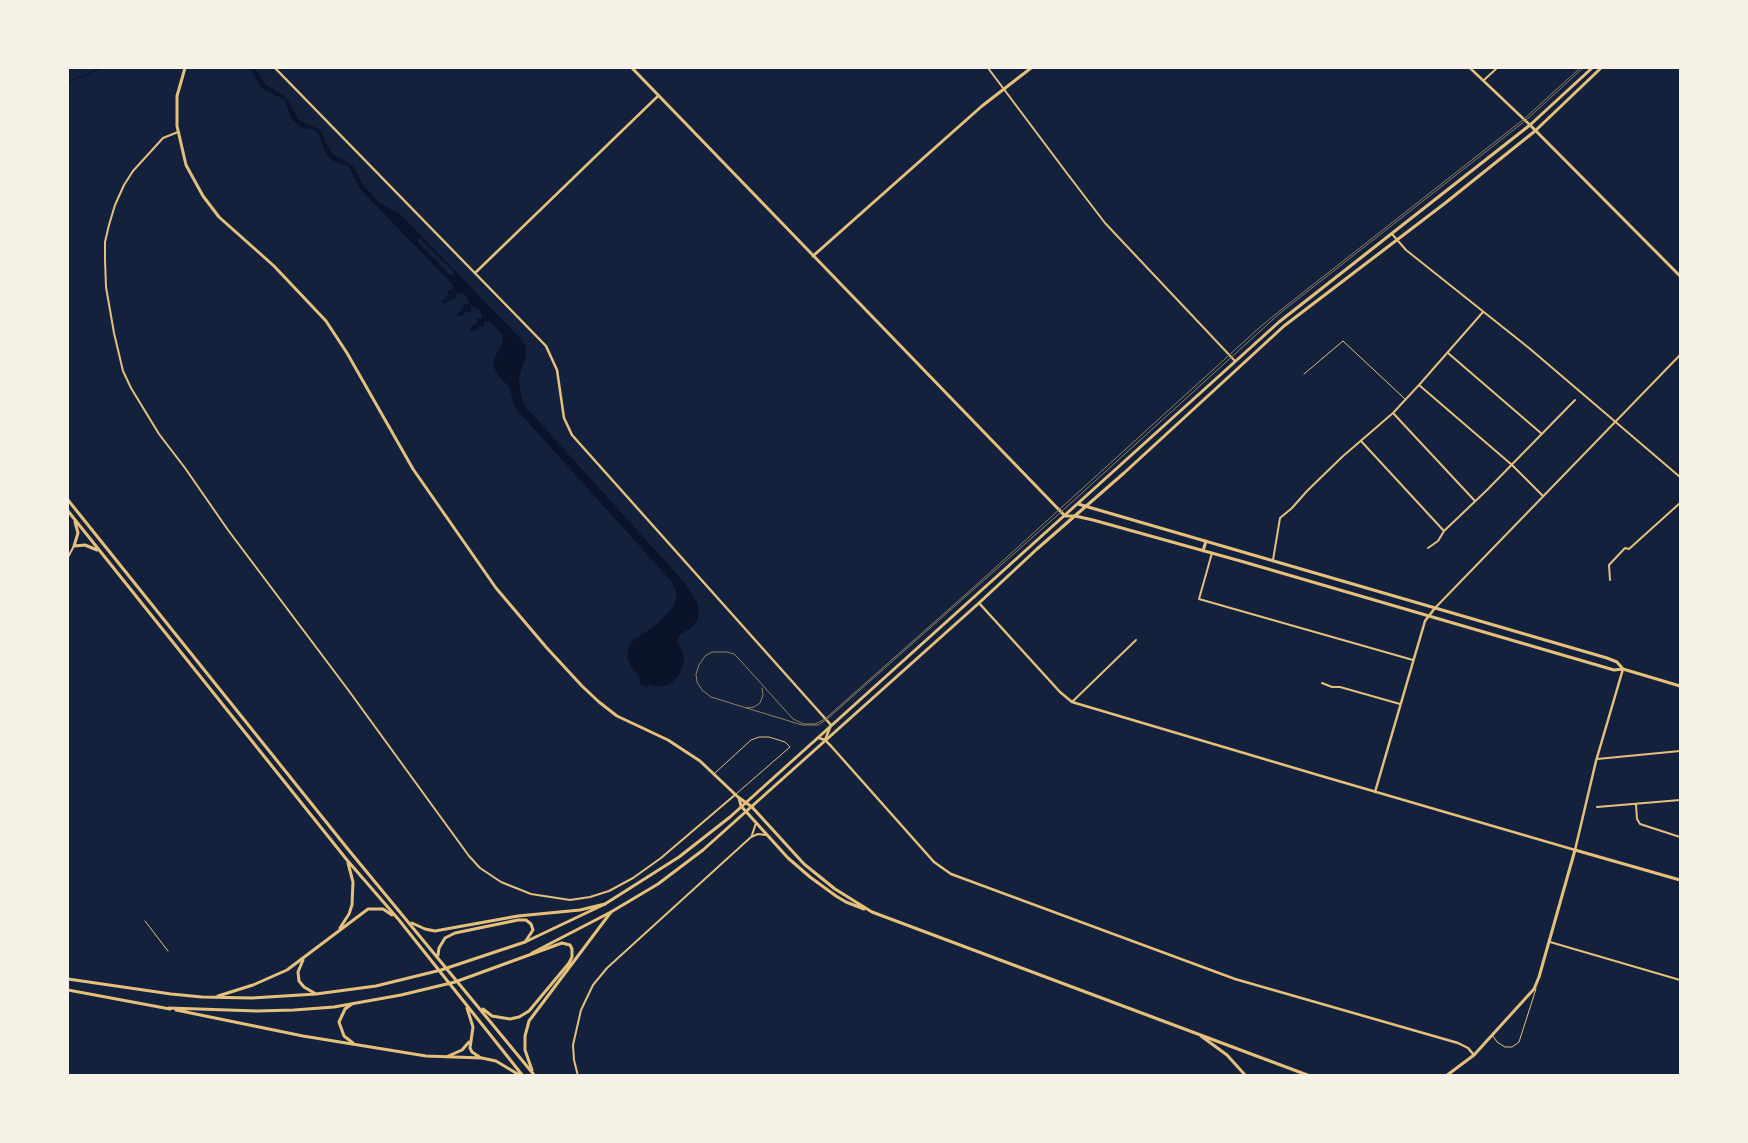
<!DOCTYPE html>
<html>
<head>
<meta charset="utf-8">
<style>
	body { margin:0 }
	#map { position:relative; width:1748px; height:1143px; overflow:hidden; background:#14213d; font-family:Barlow,sans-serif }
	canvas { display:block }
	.frame { position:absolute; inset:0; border:69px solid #f6f1e7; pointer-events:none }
</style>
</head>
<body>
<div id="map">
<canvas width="1748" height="1143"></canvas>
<div class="frame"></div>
</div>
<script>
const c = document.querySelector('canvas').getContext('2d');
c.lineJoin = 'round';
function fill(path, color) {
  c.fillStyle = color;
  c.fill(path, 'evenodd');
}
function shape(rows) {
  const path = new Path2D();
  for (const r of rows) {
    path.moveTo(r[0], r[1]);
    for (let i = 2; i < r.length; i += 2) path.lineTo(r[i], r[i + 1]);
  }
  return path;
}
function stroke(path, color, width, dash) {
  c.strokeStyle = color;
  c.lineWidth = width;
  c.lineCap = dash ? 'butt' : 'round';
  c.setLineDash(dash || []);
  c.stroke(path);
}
fill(shape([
	[250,68,255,68,266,85,286,97,299,120,320,130,332,154,353,166,364,186,380,203,401,215,522,340,525,345,526,354,519,379,521,396,524,405,684,582,697,602,699,612,697,621,691,628,681,634,677,641,683,652,684,661,679,675,671,684,658,687,649,684,647,688,640,684,640,677,631,668,627,656,629,646,633,641,658,623,674,606,677,594,672,582,516,409,513,402,510,388,497,374,493,365,494,359,503,342,503,336,500,332,491,323,486,321,484,322,484,327,479,326,479,329,475,330,475,332,471,331,470,328,477,323,477,318,482,319,482,315,478,309,471,306,471,312,465,312,464,315,457,316,457,314,463,309,463,304,469,304,468,299,463,294,456,293,456,298,451,298,451,301,447,301,446,304,442,303,442,300,445,300,446,296,449,297,448,291,454,289,452,284,361,190,349,167,332,160,326,154,318,133,312,129,304,128,298,125,291,118,285,100,261,88],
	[419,238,454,272,454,276,450,275,418,242,417,240]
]), '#0b132b');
stroke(shape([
	[68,82,102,68]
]), '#0b132b', 1);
stroke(shape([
	[1304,374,1343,341,1405,399],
	[715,773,751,740,759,737,769,737,785,742,790,747,736,794],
	[145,921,168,951],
	[1493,1036,1497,1042,1505,1047,1512,1047,1519,1042,1536,989]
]), '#e5c07b', 1);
stroke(shape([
	[988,68,1066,172,1105,223,1235,361],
	[1484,80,1497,68],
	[178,132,163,138,133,171,124,185,115,205,109,225,105,242,105,260,106,287,114,333,123,371,131,388,159,434,185,468,228,530,349,691,469,856,480,868,501,882,531,894,570,900,590,897,609,891,633,878,661,858,736,794],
	[1392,234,1406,250,1529,348,1680,477],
	[1448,353,1542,434],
	[1419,385,1512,465,1543,496],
	[1393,413,1475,501],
	[1361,441,1444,531],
	[1428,548,1438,541,1444,531,1487,490,1575,400],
	[1212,553,1199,599,1413,660],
	[68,557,74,546],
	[1273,560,1280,518,1292,508,1307,491,1342,457,1393,413,1419,385,1483,312],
	[1610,580,1609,565,1625,548,1629,549,1680,503],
	[1435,608,1680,355],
	[1322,683,1332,687,1340,687,1400,704],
	[1072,702,1136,640],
	[1597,759,1680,751],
	[1636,804,1637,819,1640,824,1680,837],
	[1597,807,1680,800],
	[752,835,756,823],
	[1550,942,1680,980],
	[578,1076,574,1060,573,1045,581,1010,593,985,607,968,751,837,758,834,766,835]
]), '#e5c07b', 2);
stroke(shape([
	[275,68,546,346,557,370,564,418,572,435,831,725,825,740],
	[1470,68,1530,125],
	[475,273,658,96],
	[979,603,1060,692,1072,702,1318,775,1575,850,1596,761,1623,669],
	[819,738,825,740,831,746,934,862,951,874,1235,979,1458,1043,1468,1048,1474,1055],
	[1375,792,1425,621,1435,608]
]), '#e5c07b', 2.5);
stroke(shape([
	[185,68,177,96,177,126,186,165,203,196,219,217,274,266,326,321,347,353,413,469,496,588,546,647,582,686,599,702,617,716,668,740,700,761,738,797,752,807,804,864,835,889,872,912],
	[632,68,1065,516,1075,516,1093,520,1244,562,1614,670,1623,669,1680,686],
	[1530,125,1680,276],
	[813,256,982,106,1031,68],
	[1078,504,1607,658,1617,662,1623,669],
	[1203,551,1206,541],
	[739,798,741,806,788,858,810,877,836,896,846,902,864,909],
	[872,912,1310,1076],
	[1201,1036,1227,1055,1246,1076],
	[1446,1076,1474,1055,1534,989,1539,977,1575,850,1680,880]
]), '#e5c07b', 3);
stroke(shape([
	[525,942,605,904,679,857,730,817,1279,322,1530,125,1592,68],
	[532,953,611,912,658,884,703,850,979,603,1037,549,1124,473,1284,326,1444,204,1535,131,1601,68]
]), '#e5c07b', 3);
stroke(shape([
	[68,500,347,848,535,1076],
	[68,511,347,860,399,920,523,1076],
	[75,522,78,533,74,546,85,545,97,550],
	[412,923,425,929,435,931,518,916,580,910,605,904],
	[340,928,349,914,352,905,353,882,348,863],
	[303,960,298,972,299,981,304,987,316,994],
	[68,979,171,994,202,997,252,998,316,994,376,986,441,970,525,942,533,930,531,924,526,920,518,920,455,933,445,938,439,948,438,955],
	[68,990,170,1009],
	[218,996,253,985,287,970,368,909,383,909,392,915],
	[352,1004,345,1009,339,1022,344,1036,353,1043],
	[169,1008,257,1011,294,1010,334,1007,401,995,455,982,562,943,570,945,572,949,572,957,569,963,529,1011,519,1017,510,1019,492,1016,483,1009],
	[467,1008,473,1027,470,1048,472,1052,481,1058],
	[176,1010,303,1036,426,1056,482,1058,496,1061,521,1076],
	[446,1057,462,1050,469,1042],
	[532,1070,525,1050,525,1036,529,1021,611,912]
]), '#e5c07b', 3);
stroke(shape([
	[1580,68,1524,119,1282,309,1259,328,974,587,825,719,815,724,804,724,793,719,739,659,734,654,727,652,712,652,705,656,699,665,696,674,697,682,702,690,711,697,802,725,818,725,826,720,1061,512,1280,313,1525,121,1583,68],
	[746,708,754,707,760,703,763,695,762,688]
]), '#918062', 1);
</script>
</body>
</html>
